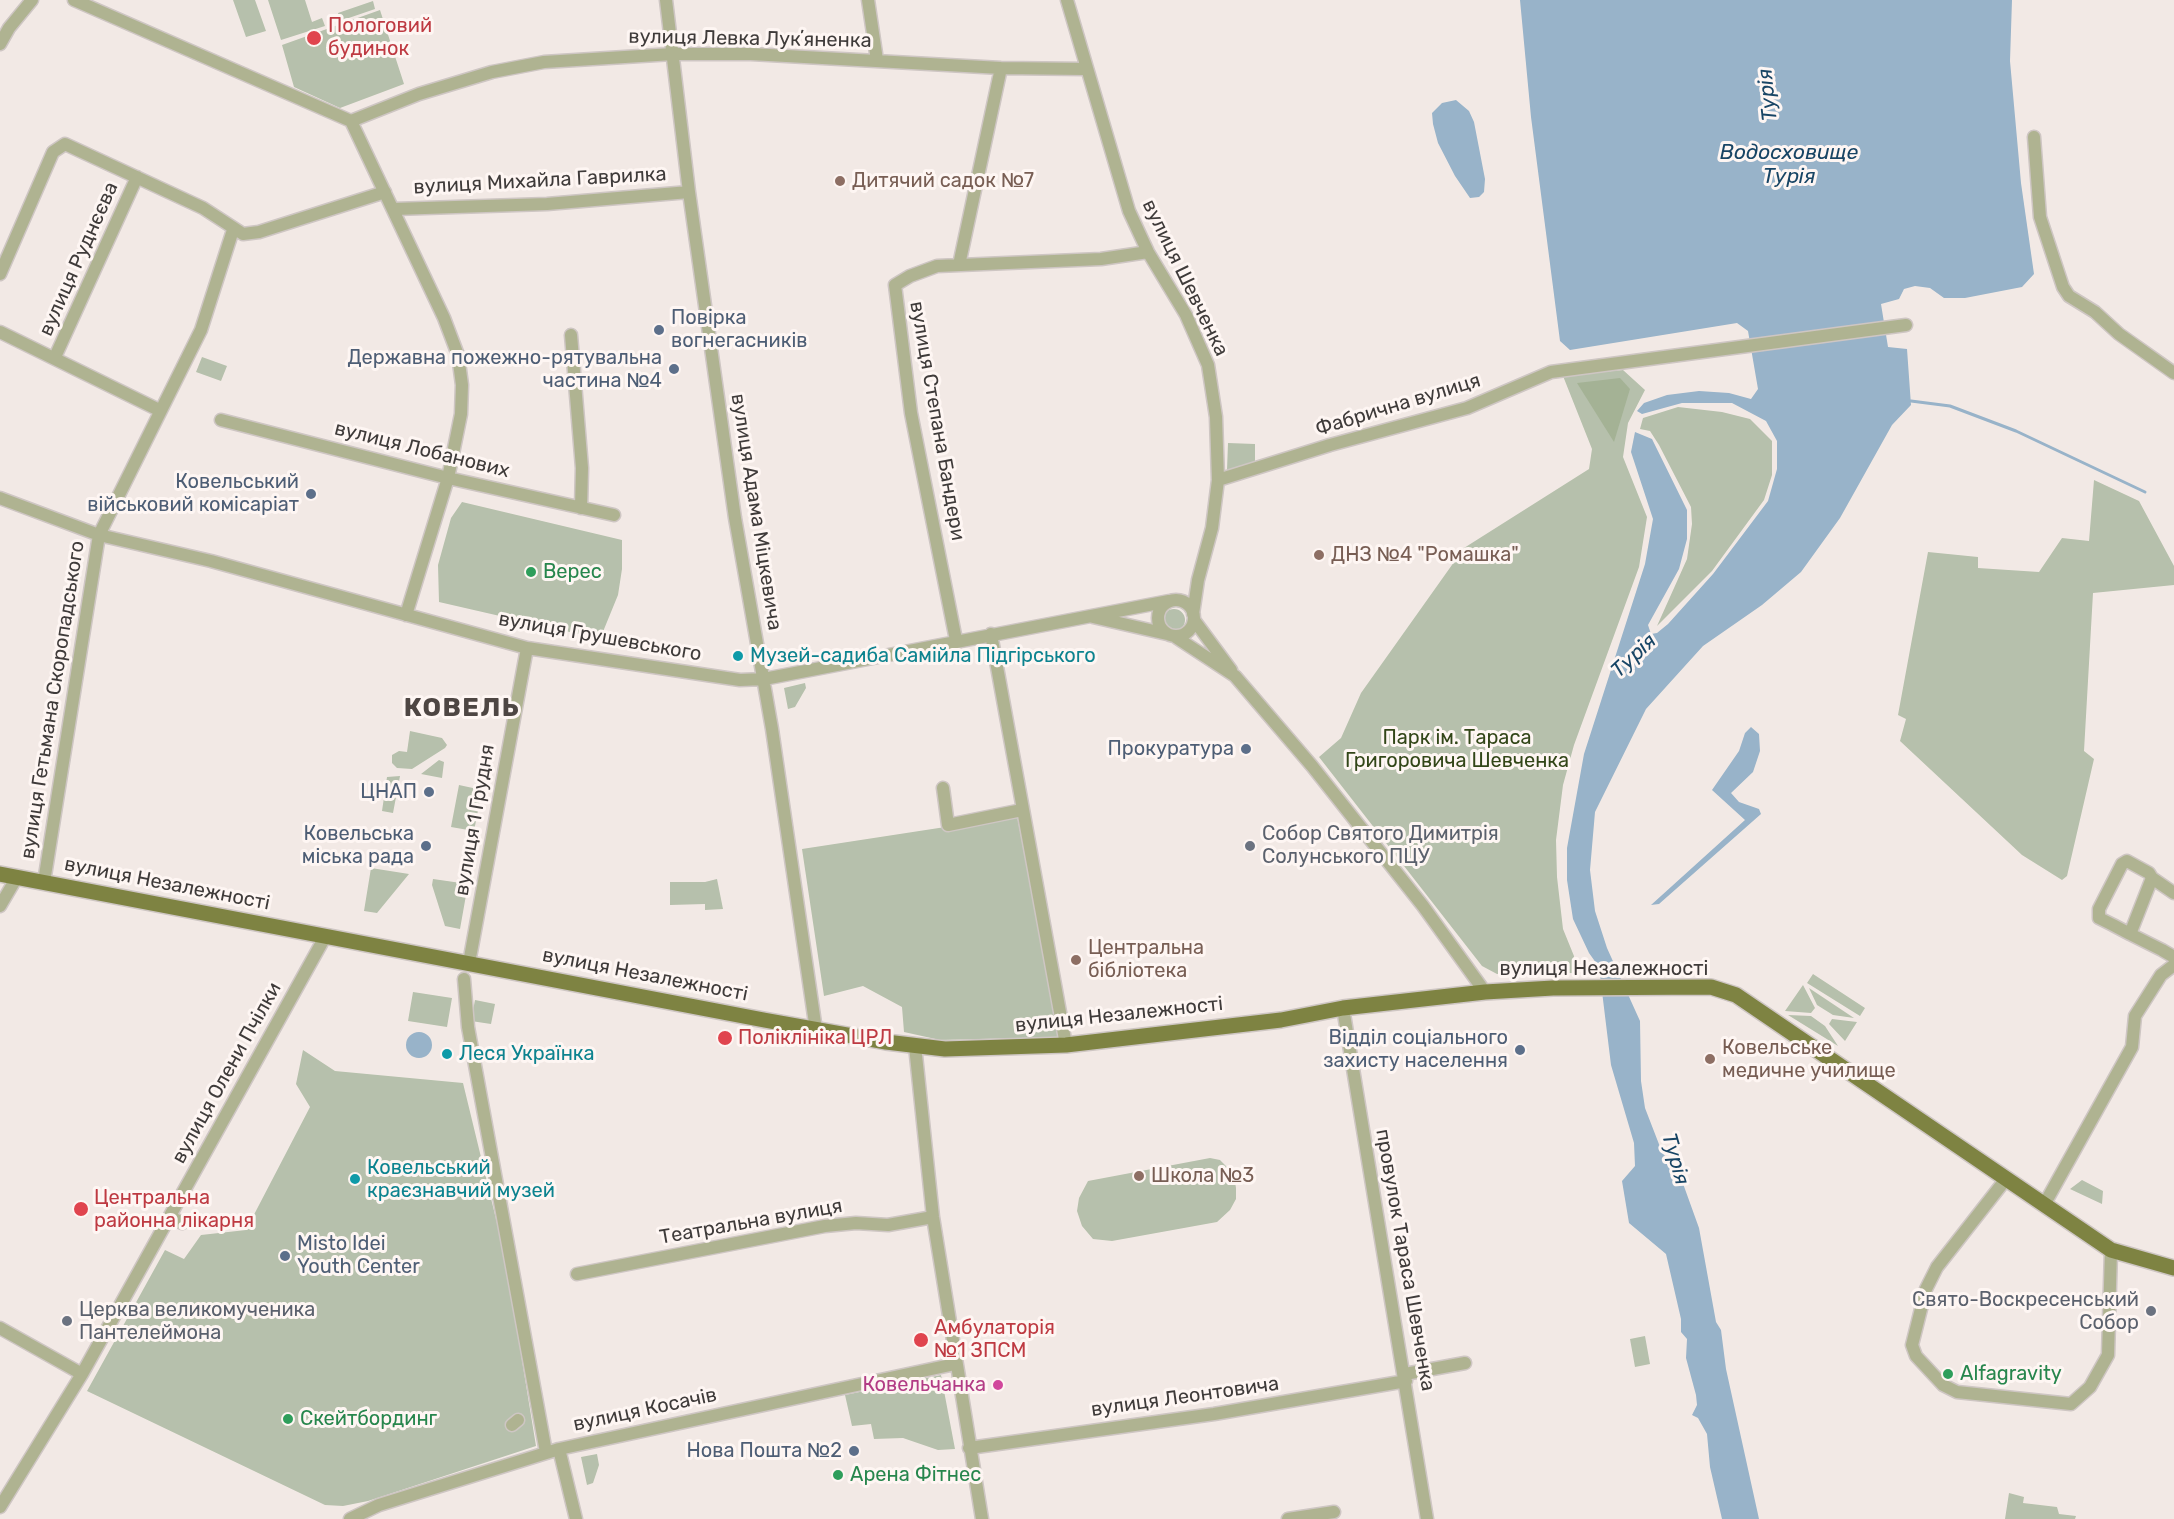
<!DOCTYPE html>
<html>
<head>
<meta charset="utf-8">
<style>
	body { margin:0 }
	canvas { display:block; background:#f2e9e5 }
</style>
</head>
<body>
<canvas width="2174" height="1519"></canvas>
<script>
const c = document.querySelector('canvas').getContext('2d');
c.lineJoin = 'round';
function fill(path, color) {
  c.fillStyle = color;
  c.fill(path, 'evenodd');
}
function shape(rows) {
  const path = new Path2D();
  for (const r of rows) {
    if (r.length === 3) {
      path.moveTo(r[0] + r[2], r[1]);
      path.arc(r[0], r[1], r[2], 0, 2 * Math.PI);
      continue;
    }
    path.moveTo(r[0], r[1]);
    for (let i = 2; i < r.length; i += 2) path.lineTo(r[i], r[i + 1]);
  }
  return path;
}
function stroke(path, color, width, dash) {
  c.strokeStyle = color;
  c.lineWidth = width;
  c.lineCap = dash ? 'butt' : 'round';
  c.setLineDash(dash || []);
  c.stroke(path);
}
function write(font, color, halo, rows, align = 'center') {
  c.font = font + ' Rubik,sans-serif';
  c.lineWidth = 6;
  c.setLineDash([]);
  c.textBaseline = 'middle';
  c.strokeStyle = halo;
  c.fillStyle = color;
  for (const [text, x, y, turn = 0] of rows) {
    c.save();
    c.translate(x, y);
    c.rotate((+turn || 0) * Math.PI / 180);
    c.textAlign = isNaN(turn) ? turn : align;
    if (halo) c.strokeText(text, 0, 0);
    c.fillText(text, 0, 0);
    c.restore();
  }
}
fill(shape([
	[233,0,255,0,266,31,246,37],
	[268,0,305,0,312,22,322,18,325,26,281,40],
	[373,1,375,9,340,21,338,13],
	[380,10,404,84,340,108,294,87,282,45],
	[202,357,227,366,221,381,196,372],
	[1623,370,1645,390,1628,423,1623,457,1647,517,1639,567,1574,745,1563,785,1556,840,1557,877,1563,929,1574,956,1573,973,1497,974,1482,966,1319,757,1341,738,1361,693,1464,548,1589,469,1592,449,1563,376],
	[1678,407,1722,412,1750,419,1772,441,1772,475,1764,500,1712,571,1657,626,1687,559,1692,524,1691,507,1659,445,1650,431,1640,429,1643,418],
	[1228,443,1255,444,1255,463,1227,470],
	[2094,480,2139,501,2174,566,2174,585,2093,593,2084,751,2094,759,2067,876,2062,880,2022,855,1900,741,1906,719,1898,715,1928,552,1978,557,1978,568,2039,572,2062,538,2089,541],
	[462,502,622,540,622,569,618,595,600,639,439,602,438,565,451,518],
	[1174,620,11],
	[805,683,806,688,795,707,788,709,784,688],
	[410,731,442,738,447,745,445,748,412,769,397,768,392,763,392,755,399,751,407,752],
	[439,760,444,762,442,778,421,774],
	[400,776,393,813,382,811,387,777],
	[459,785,482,790,474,831,451,827],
	[1017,816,1059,1037,940,1040,904,1032,902,1007,863,986,824,996,802,849],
	[371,868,409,874,377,913,364,911],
	[433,879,468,884,460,929,445,926,432,885],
	[717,879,723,909,705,910,705,904,670,905,670,882,705,882],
	[1813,974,1865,1008,1860,1016,1807,983],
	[1803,985,1815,1008,1811,1013,1785,1011],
	[1809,988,1854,1018,1833,1015,1817,1005],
	[413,992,452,998,447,1027,408,1021],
	[475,1000,495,1004,491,1024,471,1021],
	[1788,1015,1811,1016,1825,1026,1838,1046],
	[1832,1019,1857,1022,1845,1041,1829,1024],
	[303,1050,335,1071,463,1083,505,1256,536,1446,368,1501,343,1506,325,1505,87,1391,165,1250,184,1259,201,1235,246,1230,310,1107,296,1084],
	[1210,1158,1220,1160,1226,1166,1234,1176,1236,1188,1236,1199,1230,1210,1217,1222,1112,1241,1093,1239,1082,1226,1077,1211,1079,1198,1088,1181],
	[2082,1180,2103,1191,2102,1204,2070,1189],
	[1645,1336,1650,1364,1635,1367,1630,1339],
	[941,1375,955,1449,938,1450,903,1438,874,1439,871,1424,852,1426,845,1395],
	[597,1454,599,1465,593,1483,587,1485,581,1457],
	[2009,1493,2024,1497,2023,1503,2057,1507,2059,1514,2076,1516,2075,1519,2005,1519]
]), '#b6c0ac');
fill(shape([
	[1620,378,1630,389,1614,442,1577,383]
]), '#a4b295');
fill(shape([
	[1520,0,2012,0,2010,61,2021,183,2034,274,2022,287,1965,298,1944,298,1930,288,1915,286,1904,289,1899,299,1881,304,1888,347,1907,349,1911,405,1892,425,1840,518,1801,572,1762,605,1703,646,1646,709,1595,812,1590,870,1595,911,1607,948,1640,1021,1641,1081,1645,1108,1662,1152,1681,1178,1699,1228,1716,1322,1721,1330,1726,1369,1759,1519,1722,1519,1710,1467,1707,1434,1698,1418,1692,1415,1697,1405,1696,1395,1686,1358,1687,1339,1681,1332,1681,1319,1666,1254,1629,1223,1622,1181,1635,1166,1634,1143,1611,1065,1599,967,1589,953,1573,919,1567,880,1567,848,1584,754,1645,564,1653,519,1631,452,1635,432,1652,439,1687,510,1687,539,1679,569,1648,625,1651,634,1657,633,1668,624,1713,574,1768,501,1777,469,1777,441,1766,421,1732,403,1682,403,1642,414,1637,411,1644,403,1667,395,1699,391,1729,393,1751,399,1758,389,1748,331,1737,323,1570,350,1560,341,1531,117],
	[1456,100,1469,111,1474,122,1485,179,1484,192,1479,197,1470,198,1455,176,1438,143,1433,124,1432,113,1442,103],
	[1751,727,1759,734,1760,751,1753,772,1731,793,1739,802,1759,809,1761,814,1659,904,1651,905,1745,820,1712,790,1739,751,1745,733],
	[419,1045,13]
]), '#98b3c9');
stroke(shape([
	[1911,401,1950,406,2016,431,2145,492]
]), '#98b3c9', 3);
const minor = shape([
	[74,0,351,121,444,318,458,355,462,385,461,414,448,478,406,615],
	[666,0,689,192,735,518,772,729,816,1030],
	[868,0,877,60],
	[1067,0,1129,211,1148,252,1186,315,1208,365,1216,417,1218,480,1212,528,1198,580,1193,614],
	[0,44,9,28,32,0],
	[351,121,419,94,492,72,544,62,673,54,751,54,1001,68,1086,69],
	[2034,137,2040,217,2063,287,2069,296,2095,312,2119,334,2174,373],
	[394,209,547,204,689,192],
	[959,265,1001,68],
	[0,274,53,152,65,144,203,208,243,234,259,232,385,192],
	[0,332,159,410],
	[571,335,582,468,581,508],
	[55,357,137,177],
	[221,420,448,478,614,515],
	[1218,480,1330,445,1467,408,1551,372,1906,325],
	[0,498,99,535,211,561,527,648,740,680,764,679,1169,601],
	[1176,618,18],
	[1093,617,1167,634],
	[1194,620,1231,670],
	[991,634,1066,1045],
	[1174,636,1235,676,1312,766,1423,906,1485,992],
	[956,640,911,413,895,285,910,276,937,266,1101,259,1148,252],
	[943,788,948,825,1022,810],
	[2152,878,2174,893],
	[44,882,99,535,201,330,233,230],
	[0,906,17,877],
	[2130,934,2152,878,2149,873,2127,861,2122,864,2099,909,2099,918,2113,925,2130,934,2162,950,2174,957],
	[469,963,527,648],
	[464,979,468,1027,546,1452],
	[1343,1008,1427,1519],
	[915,1046,933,1217,982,1519],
	[2006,1179,1937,1267,1926,1289,1912,1345,1916,1356,1943,1385,1957,1392,2071,1404,2090,1387,2108,1355,2111,1250],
	[2044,1205,2132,1047,2135,1016,2161,975,2174,965],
	[171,1217,182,1223],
	[577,1274,825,1226,856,1223,888,1225,933,1217],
	[0,1328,82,1374],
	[1405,1374,1465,1363],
	[512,1425,518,1420],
	[969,1448,1214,1414,1406,1381],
	[559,1449,576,1519],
	[0,1507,82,1374,325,937],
	[350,1519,379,1505,559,1449,955,1364],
	[1288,1519,1334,1512]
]);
const major = shape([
	[0,874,764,1020,886,1042,945,1049,1066,1045,1281,1020,1343,1008,1485,992,1553,988,1711,987,1736,995,1758,1010,2111,1250,2174,1268]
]);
stroke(minor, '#cec6c3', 15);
stroke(major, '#cec6c3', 18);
stroke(minor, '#afb391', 12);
stroke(major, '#7e8342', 15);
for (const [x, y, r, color] of [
	[314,38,8,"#e0444e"],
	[840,181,6,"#8d6e63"],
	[659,330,6,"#5c6f8a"],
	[674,369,6,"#5c6f8a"],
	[311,494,6,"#5c6f8a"],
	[1319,555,6,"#8d6e63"],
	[531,572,6,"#2e9e5b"],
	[738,656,6,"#0f9aa8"],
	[1246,749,6,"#5c6f8a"],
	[429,792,6,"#5c6f8a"],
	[426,846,6,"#5c6f8a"],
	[1250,846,6,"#6b7280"],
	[1076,960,6,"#8d6e63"],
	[725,1038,8,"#e0444e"],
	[1520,1050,6,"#5c6f8a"],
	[447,1054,6,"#0f9aa8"],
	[1710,1059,6,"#8d6e63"],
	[1139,1176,6,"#8d6e63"],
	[355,1179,6,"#0f9aa8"],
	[81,1209,8,"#e0444e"],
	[285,1256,6,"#5c6f8a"],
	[2151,1311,6,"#6b7280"],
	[67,1321,6,"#6b7280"],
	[921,1340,8,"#e0444e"],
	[1948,1374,6,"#2e9e5b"],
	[998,1385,6,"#d1479c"],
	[288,1419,6,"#2e9e5b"],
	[854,1451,6,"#5c6f8a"],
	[838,1475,6,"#2e9e5b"]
]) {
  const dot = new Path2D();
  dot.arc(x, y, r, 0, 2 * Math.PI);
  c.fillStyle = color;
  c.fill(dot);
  stroke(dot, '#fef6f3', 2);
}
write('20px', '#be3a42', '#fef6f3', [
	["Пологовий",328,26],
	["будинок",328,49],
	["Поліклініка ЦРЛ",738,1038],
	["Центральна",94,1198],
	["районна лікарня",94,1221],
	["Амбулаторія",934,1328],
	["№1 ЗПСМ",934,1351]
], 'left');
write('20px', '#3f3b3a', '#fef6f3', [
	["вулиця Левка Лукʼяненка",750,39,1],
	["вулиця Михайла Гаврилка",540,181,-3],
	["вулиця Руднєєва",79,259,-66],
	["вулиця Шевченка",1185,278,64],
	["Фабрична вулиця",1398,405,-17],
	["вулиця Степана Бандери",937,421,80],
	["вулиця Лобанових",422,450,14],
	["вулиця Адама Міцкевича",756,512,81],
	["вулиця Грушевського",600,637,10],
	["вулиця Гетьмана Скоропадського",53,700,-81],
	["вулиця 1 Грудня",475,820,-80],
	["вулиця Незалежності",167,884,11],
	["вулиця Незалежності",1604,969],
	["вулиця Незалежності",645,975,11],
	["вулиця Незалежності",1119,1015,-6],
	["вулиця Олени Пчілки",227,1073,-61],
	["Театральна вулиця",751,1222,-10],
	["провулок Тараса Шевченка",1405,1260,80],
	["вулиця Леонтовича",1185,1397,-8],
	["вулиця Косачів",645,1410,-12]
]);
write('20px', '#785e54', '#fef6f3', [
	["Дитячий садок №7",852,181],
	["ДНЗ №4 \"Ромашка\"",1331,555],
	["Центральна",1088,948],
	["бібліотека",1088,971],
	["Ковельське",1722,1048],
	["медичне училище",1722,1071],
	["Школа №3",1151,1176]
], 'left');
write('20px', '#4e5e75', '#fef6f3', [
	["Повірка",671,318,"left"],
	["вогнегасників",671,341,"left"],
	["Державна пожежно-рятувальна",662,358],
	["частина №4",662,381],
	["Ковельський",299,482],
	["військовий комісаріат",299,505],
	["Прокуратура",1234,749],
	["ЦНАП",417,792],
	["Ковельська",414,834],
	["міська рада",414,857],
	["Відділ соціального",1508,1038],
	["захисту населення",1508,1061],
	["Misto Idei",297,1244,"left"],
	["Youth Center",297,1267,"left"],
	["Нова Пошта №2",842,1451]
], 'right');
write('20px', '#27864d', '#fef6f3', [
	["Верес",543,572],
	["Alfagravity",1960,1374],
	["Скейтбординг",300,1419],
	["Арена Фітнес",850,1475]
], 'left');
write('20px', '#0d838f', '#fef6f3', [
	["Музей-садиба Самійла Підгірського",750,656],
	["Леся Українка",459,1054],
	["Ковельський",367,1168],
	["краєзнавчий музей",367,1191]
], 'left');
write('20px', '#324618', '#fef6f3', [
	["Парк ім. Тараса",1457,738],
	["Григоровича Шевченка",1457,761]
]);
write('20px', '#5b616d', '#fef6f3', [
	["Собор Святого Димитрія",1262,834],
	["Солунського ПЦУ",1262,857],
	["Свято-Воскресенський",2139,1300,"right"],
	["Собор",2139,1323,"right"],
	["Церква великомученика",79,1310],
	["Пантелеймона",79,1333]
], 'left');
write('20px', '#b23c85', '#fef6f3', [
	["Ковельчанка",986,1385]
], 'right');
write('italic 21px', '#184565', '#fef6f3', [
	["Турія",1768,95,-96],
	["Водосховище",1789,153],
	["Турія",1789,177],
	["Турія",1634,656,-43],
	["Турія",1675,1159,74]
]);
c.letterSpacing = '1.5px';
write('bold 26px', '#4e4643', '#fef6f3', [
	["КОВЕЛЬ",462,708]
]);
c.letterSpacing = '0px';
</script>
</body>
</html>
